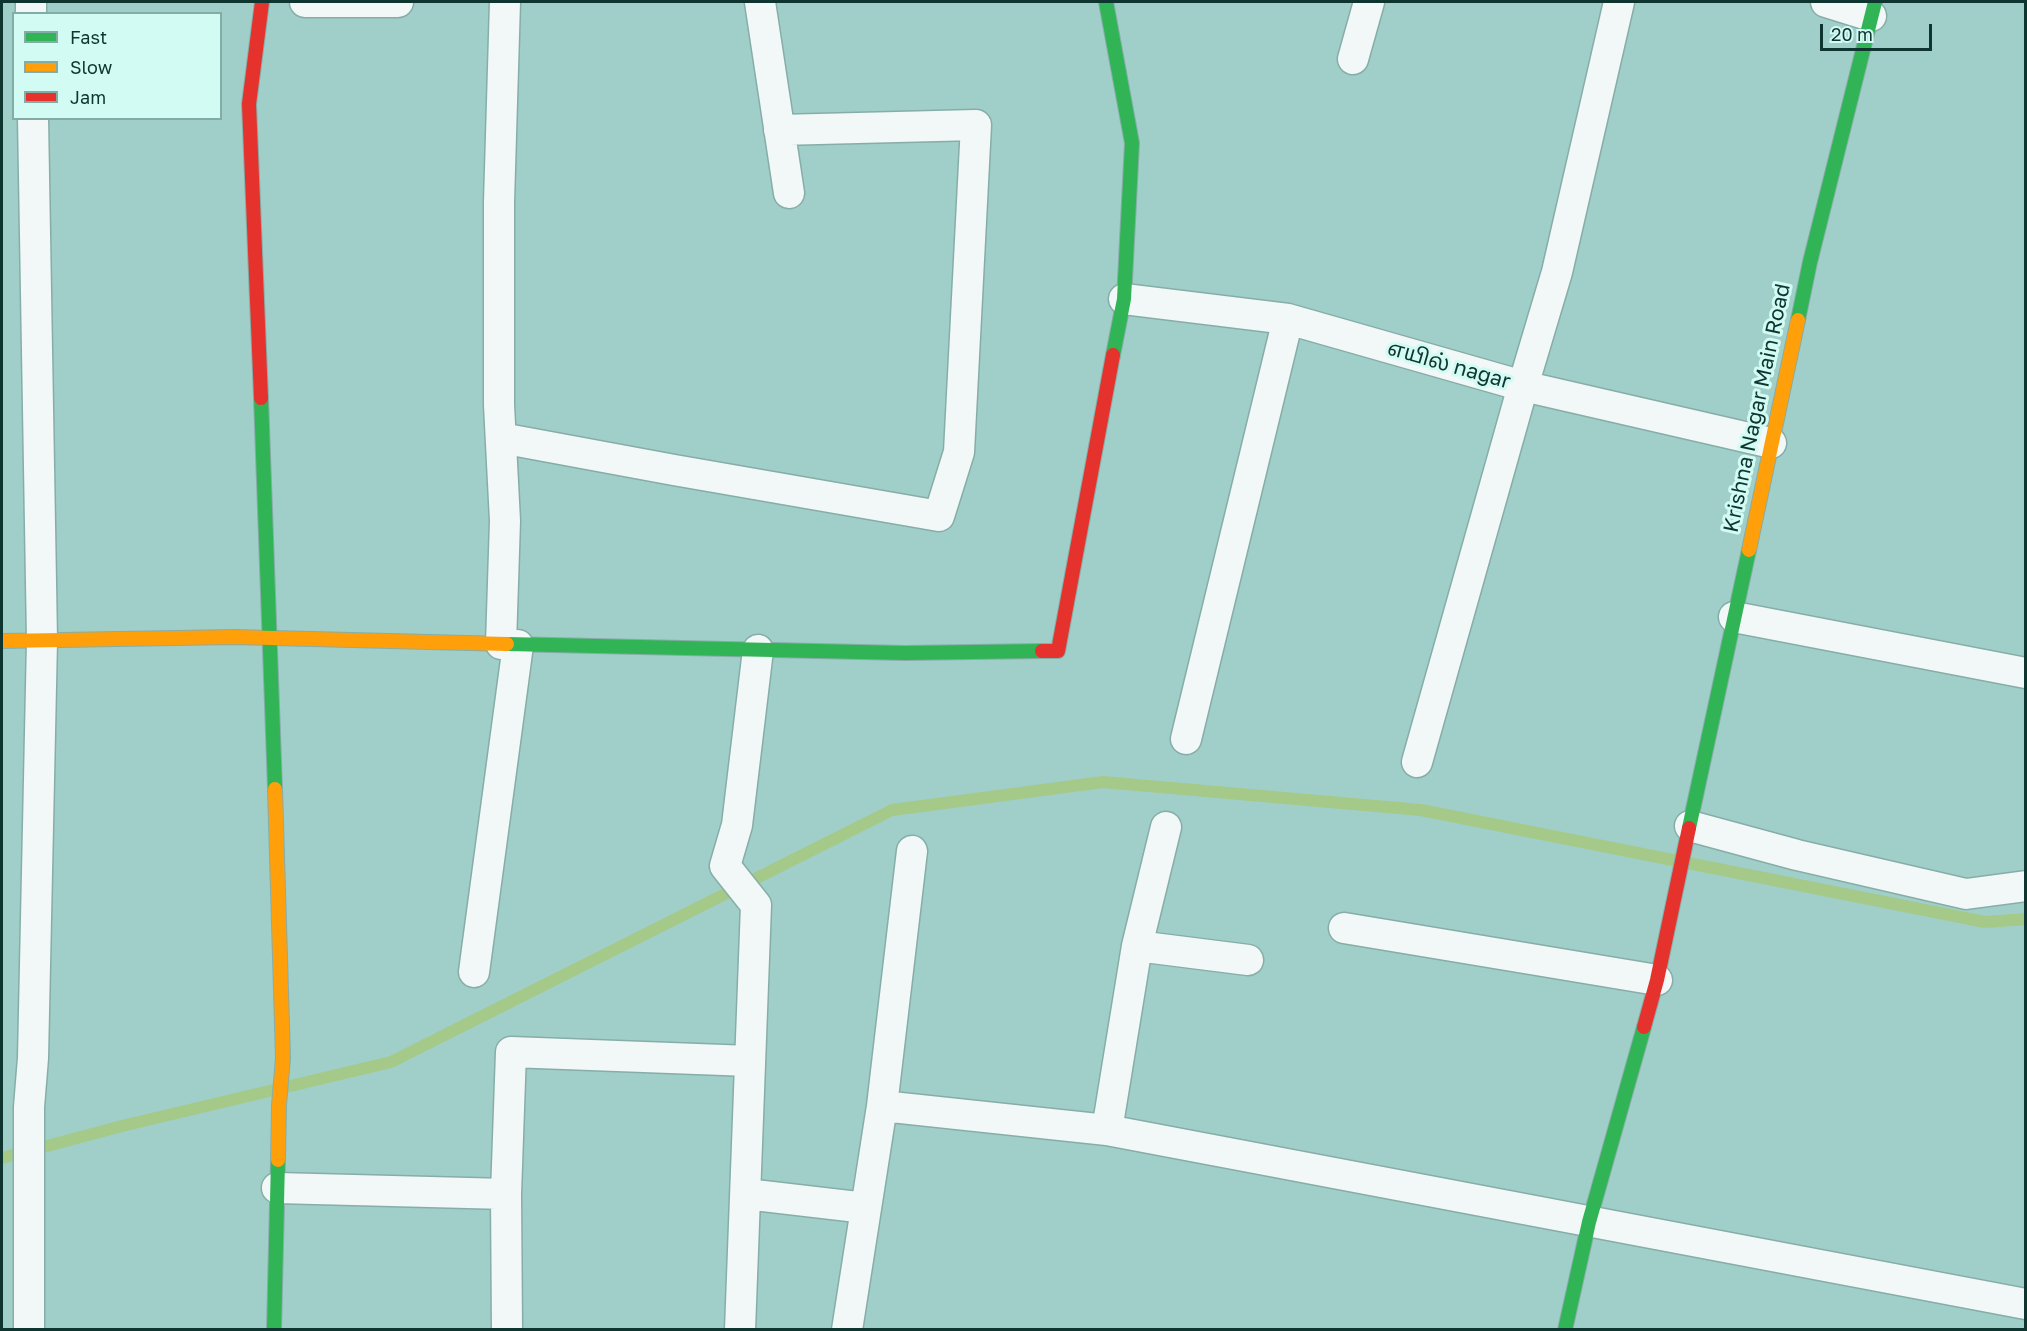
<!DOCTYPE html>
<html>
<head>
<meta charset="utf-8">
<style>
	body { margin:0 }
	#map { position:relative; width:2027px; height:1331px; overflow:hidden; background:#a0cfc9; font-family:"Golos Text",sans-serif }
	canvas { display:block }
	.frame { position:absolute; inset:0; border:3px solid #0f3530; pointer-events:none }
	.legend { position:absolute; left:12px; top:12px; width:210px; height:108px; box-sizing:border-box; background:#d2fbf4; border:2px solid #84aca6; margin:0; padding:8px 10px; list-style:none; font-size:18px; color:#0f3530 }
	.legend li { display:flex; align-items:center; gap:12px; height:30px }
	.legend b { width:30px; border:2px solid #84aca6 }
	.scale { position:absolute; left:1820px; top:24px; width:112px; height:27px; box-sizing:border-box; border:3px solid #0f3530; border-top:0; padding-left:8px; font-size:18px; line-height:21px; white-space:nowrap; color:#0f3530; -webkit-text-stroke:4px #d2fbf4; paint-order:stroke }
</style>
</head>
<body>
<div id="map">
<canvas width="2027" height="1331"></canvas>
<div class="frame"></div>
<ul class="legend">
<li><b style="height:8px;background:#30b455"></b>Fast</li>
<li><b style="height:8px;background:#ff9f0a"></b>Slow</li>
<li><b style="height:8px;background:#e5322d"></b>Jam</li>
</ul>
<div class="scale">20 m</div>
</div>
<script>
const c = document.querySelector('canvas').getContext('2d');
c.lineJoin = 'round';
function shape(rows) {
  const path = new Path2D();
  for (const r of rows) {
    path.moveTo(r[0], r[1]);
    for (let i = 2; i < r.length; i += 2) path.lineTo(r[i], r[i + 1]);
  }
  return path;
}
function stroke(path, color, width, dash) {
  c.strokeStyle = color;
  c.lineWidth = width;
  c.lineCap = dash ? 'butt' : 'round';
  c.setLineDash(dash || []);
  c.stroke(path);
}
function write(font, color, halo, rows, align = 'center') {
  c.font = font + ' "Golos Text","Noto Sans Tamil",sans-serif';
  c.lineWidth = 6;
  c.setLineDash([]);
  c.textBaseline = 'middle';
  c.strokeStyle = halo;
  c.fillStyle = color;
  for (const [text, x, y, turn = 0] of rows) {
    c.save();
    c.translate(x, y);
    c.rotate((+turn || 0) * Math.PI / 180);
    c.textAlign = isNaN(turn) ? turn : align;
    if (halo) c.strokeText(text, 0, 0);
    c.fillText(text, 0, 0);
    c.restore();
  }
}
stroke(shape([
	[2,1158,122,1126,391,1062,892,810,1103,782,1421,810,1985,922,2026,919]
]), '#a5c989', 12);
const street = shape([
	[31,2,31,14],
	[305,2,398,2],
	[760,2,789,193],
	[1826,2,1871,16],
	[1353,59,1369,2],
	[1124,299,1288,319,1523,386,1771,443],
	[501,438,674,470,939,516,959,452,976,125,779,130],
	[1734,617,2026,673],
	[501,644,505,521,499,405,499,202,505,2],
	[1186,739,1288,319],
	[1417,762,1523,386,1557,272,1619,2],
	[1690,826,1797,855,1966,894,2026,886],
	[1344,928,1657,980],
	[1137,946,1248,960],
	[474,972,518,645],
	[882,1106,1107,1130,2026,1304],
	[1107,1130,1137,946,1166,827],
	[277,1188,506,1194],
	[746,1194,866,1208],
	[29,1330,29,1107,33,1058,42,640,33,118],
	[507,1330,506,1194,511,1052,750,1061],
	[740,1330,756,905,725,866,737,825,758,650],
	[847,1330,882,1106,912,851]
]);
const fast = shape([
	[1106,2,1132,143,1124,299,1113,355],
	[1798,320,1810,262,1875,2],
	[261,398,275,789],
	[507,644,905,653,1042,651],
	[1689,828,1749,550],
	[274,1330,278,1160],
	[1565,1330,1589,1222,1644,1027]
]);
const slow = shape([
	[1749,550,1798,320],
	[2,641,234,637,507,644],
	[275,789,283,1058,279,1105,278,1160]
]);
const jam = shape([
	[261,398,249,104,262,2],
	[1042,651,1058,651,1113,355],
	[1644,1027,1657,980,1689,828]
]);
stroke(street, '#87ada8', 33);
stroke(fast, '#87ada8', 16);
stroke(slow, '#87ada8', 16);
stroke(jam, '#87ada8', 16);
stroke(street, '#f1f8f7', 30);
stroke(fast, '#30b455', 14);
stroke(slow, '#ff9f0a', 14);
stroke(jam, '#e5322d', 14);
write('21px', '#0f3530', '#d2fbf4', [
	["எயில் nagar",1449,365,16],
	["Krishna Nagar Main Road",1757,408,-78]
]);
</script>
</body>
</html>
